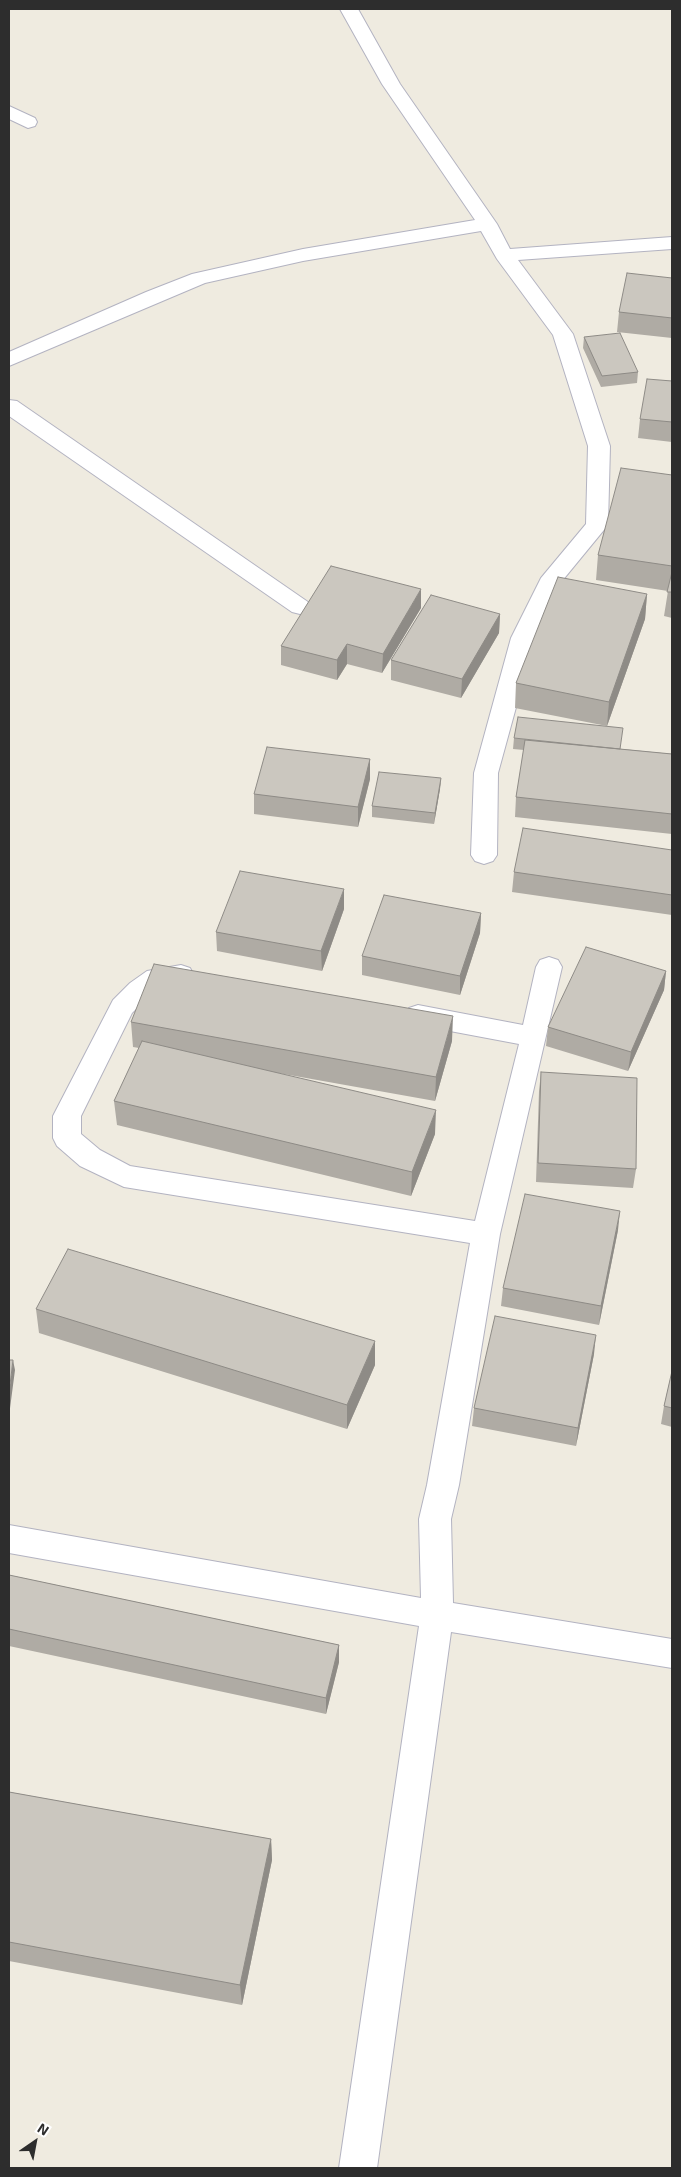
<!DOCTYPE html>
<html>
<head>
<meta charset="utf-8">
<style>
	body { margin:0 }
	#map { position:relative; width:681px; height:2177px; overflow:hidden; background:#efebe0; font-family:"Exo 2",sans-serif }
	canvas { display:block }
	.frame { position:absolute; inset:0; border:10px solid #2d2d2d; pointer-events:none }
	.north { position:absolute; left:10px; top:2117px; width:50px; height:50px; -webkit-text-stroke:4px #fff; paint-order:stroke; rotate:33deg; font-size:14px; font-weight:700; line-height:20px; text-align:center; color:#2d2d2d }
	.north::after { content:''; display:block; margin:auto; width:18px; height:22px; background:#2d2d2d; clip-path:polygon(50% 0,100% 100%,50% 72%,0 100%) }
</style>
</head>
<body>
<div id="map">
<canvas width="681" height="2177"></canvas>
<div class="frame"></div>
<div class="north">N</div>
</div>
<script>
const c = document.querySelector('canvas').getContext('2d');
c.lineJoin = 'round';
function shape(rows) {
  const path = new Path2D();
  for (const r of rows) {
    path.moveTo(r[0], r[1]);
    for (let i = 2; i < r.length; i += 2) path.lineTo(r[i], r[i + 1]);
  }
  return path;
}
function stroke(path, color, width, dash) {
  c.strokeStyle = color;
  c.lineWidth = width;
  c.lineCap = dash ? 'butt' : 'round';
  c.setLineDash(dash || []);
  c.stroke(path);
}
function fill(path, color) {
  c.fillStyle = color;
  c.fill(path, 'evenodd');
}
const lane = shape([
	[549,957,558,960,562,967,500,1234,459,1485,451,1519,453,1603,672,1639,672,1668,451,1632,377,2168,339,2168,419,1626,9,1553,9,1525,421,1598,419,1519,427,1485,470,1243,124,1187,80,1166,57,1146,53,1138,53,1116,113,1000,130,983,147,971,181,965,190,968,194,975,190,982,163,987,148,997,132,1013,81,1116,81,1134,100,1150,130,1166,475,1221,519,1044,418,1025,409,1022,405,1015,409,1008,418,1005,523,1025,536,967,540,960,549,957]
]);
const street = shape([
	[340,9,358,9,400,84,497,224,510,249,672,237,672,249,518,260,573,334,610,446,608,525,562,581,535,638,498,773,497,855,493,861,484,864,475,861,471,855,474,773,511,638,541,578,586,524,588,446,553,335,497,259,481,231,303,261,205,283,9,366,9,352,146,292,192,274,303,249,475,220,382,84,340,9],
	[9,106,35,118,37,122,35,126,28,128,9,119,9,106],
	[9,400,17,401,308,602,312,607,308,612,300,614,292,612,9,416,9,400]
]);
stroke(lane, '#b3b3c1', 2);
stroke(street, '#b3b3c1', 2);
fill(lane, '#fff');
fill(street, '#fff');
fill(shape([
	[672,278,672,338,617,332,619,312],
	[584,337,638,372,637,383,601,387,583,348],
	[672,381,672,442,638,438,640,419],
	[672,475,672,618,664,616,668,591,596,580,598,555],
	[647,594,645,619,607,726,515,708,516,683],
	[421,608,382,673,347,664,337,680,281,665,281,646],
	[500,614,499,633,461,698,391,680,391,660],
	[514,738,672,754,672,834,515,817,516,797,524,750,513,749],
	[370,759,370,779,358,827,254,814,254,794],
	[441,778,440,789,434,824,372,817,372,806],
	[672,850,672,915,512,892,514,872],
	[344,909,322,971,217,951,216,932],
	[481,913,480,933,460,995,362,975,362,956],
	[666,971,664,990,628,1071,546,1046,548,1027],
	[131,1022,452,1041,435,1101,278,1073,435,1134,411,1196,117,1125,114,1101,139,1048,133,1047],
	[541,1072,636,1169,633,1188,536,1182,539,1091],
	[618,1230,599,1325,501,1306,503,1288],
	[36,1309,375,1365,347,1429,39,1333],
	[594,1354,576,1446,472,1426,474,1408],
	[672,1371,672,1427,661,1424,664,1406],
	[9,1575,339,1645,339,1662,326,1714,9,1646],
	[9,1792,271,1839,272,1860,242,2005,9,1961]
]), '#afaba4');
fill(shape([
	[421,589,421,608,382,673,383,654],
	[647,594,645,619,607,726,609,702],
	[500,614,499,633,461,698,462,679],
	[347,644,347,664,337,680,337,660],
	[370,759,370,779,358,827,358,807],
	[441,778,440,789,434,824,435,813],
	[344,889,344,909,322,971,321,951],
	[481,913,480,933,460,995,460,976],
	[666,971,664,990,628,1071,631,1052],
	[453,1016,452,1041,435,1101,436,1077],
	[436,1110,435,1134,411,1196,412,1172],
	[620,1211,618,1230,599,1325,601,1306],
	[596,1335,594,1354,576,1446,578,1428],
	[375,1341,375,1365,347,1429,347,1405],
	[13,1360,15,1370,9,1416,9,1393],
	[339,1645,339,1662,326,1714,326,1698],
	[271,1839,272,1860,242,2005,240,1985]
]), '#8e8b86');
const building = shape([
	[627,273,672,278,672,318,619,312,627,273],
	[620,333,638,372,602,376,584,337,620,333],
	[647,379,672,381,672,422,640,419,647,379],
	[621,468,672,475,672,566,598,555,621,468],
	[331,566,421,589,383,654,347,644,337,660,281,646,331,566],
	[672,572,672,592,667,592,672,572],
	[558,577,647,594,609,702,516,683,558,577],
	[431,595,500,614,462,679,391,660,431,595],
	[518,717,623,728,620,749,514,738,518,717],
	[525,740,672,754,672,814,516,797,525,740],
	[267,747,370,759,358,807,254,794,267,747],
	[379,772,441,778,435,813,372,806,379,772],
	[523,828,672,850,672,895,514,872,523,828],
	[240,871,344,889,321,951,216,932,240,871],
	[384,895,481,913,460,976,362,956,384,895],
	[586,947,666,971,631,1052,548,1027,586,947],
	[154,964,453,1016,436,1077,131,1022,154,964],
	[142,1041,436,1110,412,1172,114,1101,142,1041],
	[541,1072,637,1078,636,1169,538,1163,541,1072],
	[525,1194,620,1211,601,1306,503,1288,525,1194],
	[68,1249,375,1341,347,1405,36,1309,68,1249],
	[495,1316,596,1335,578,1428,474,1408,495,1316],
	[9,1360,13,1360,9,1393,9,1360],
	[672,1371,672,1408,664,1406,672,1371],
	[9,1575,339,1645,326,1698,9,1629,9,1575],
	[9,1792,271,1839,240,1985,9,1942,9,1792]
]);
fill(building, '#cbc7bf');
stroke(building, '#8e8b86', 1);
</script>
</body>
</html>
